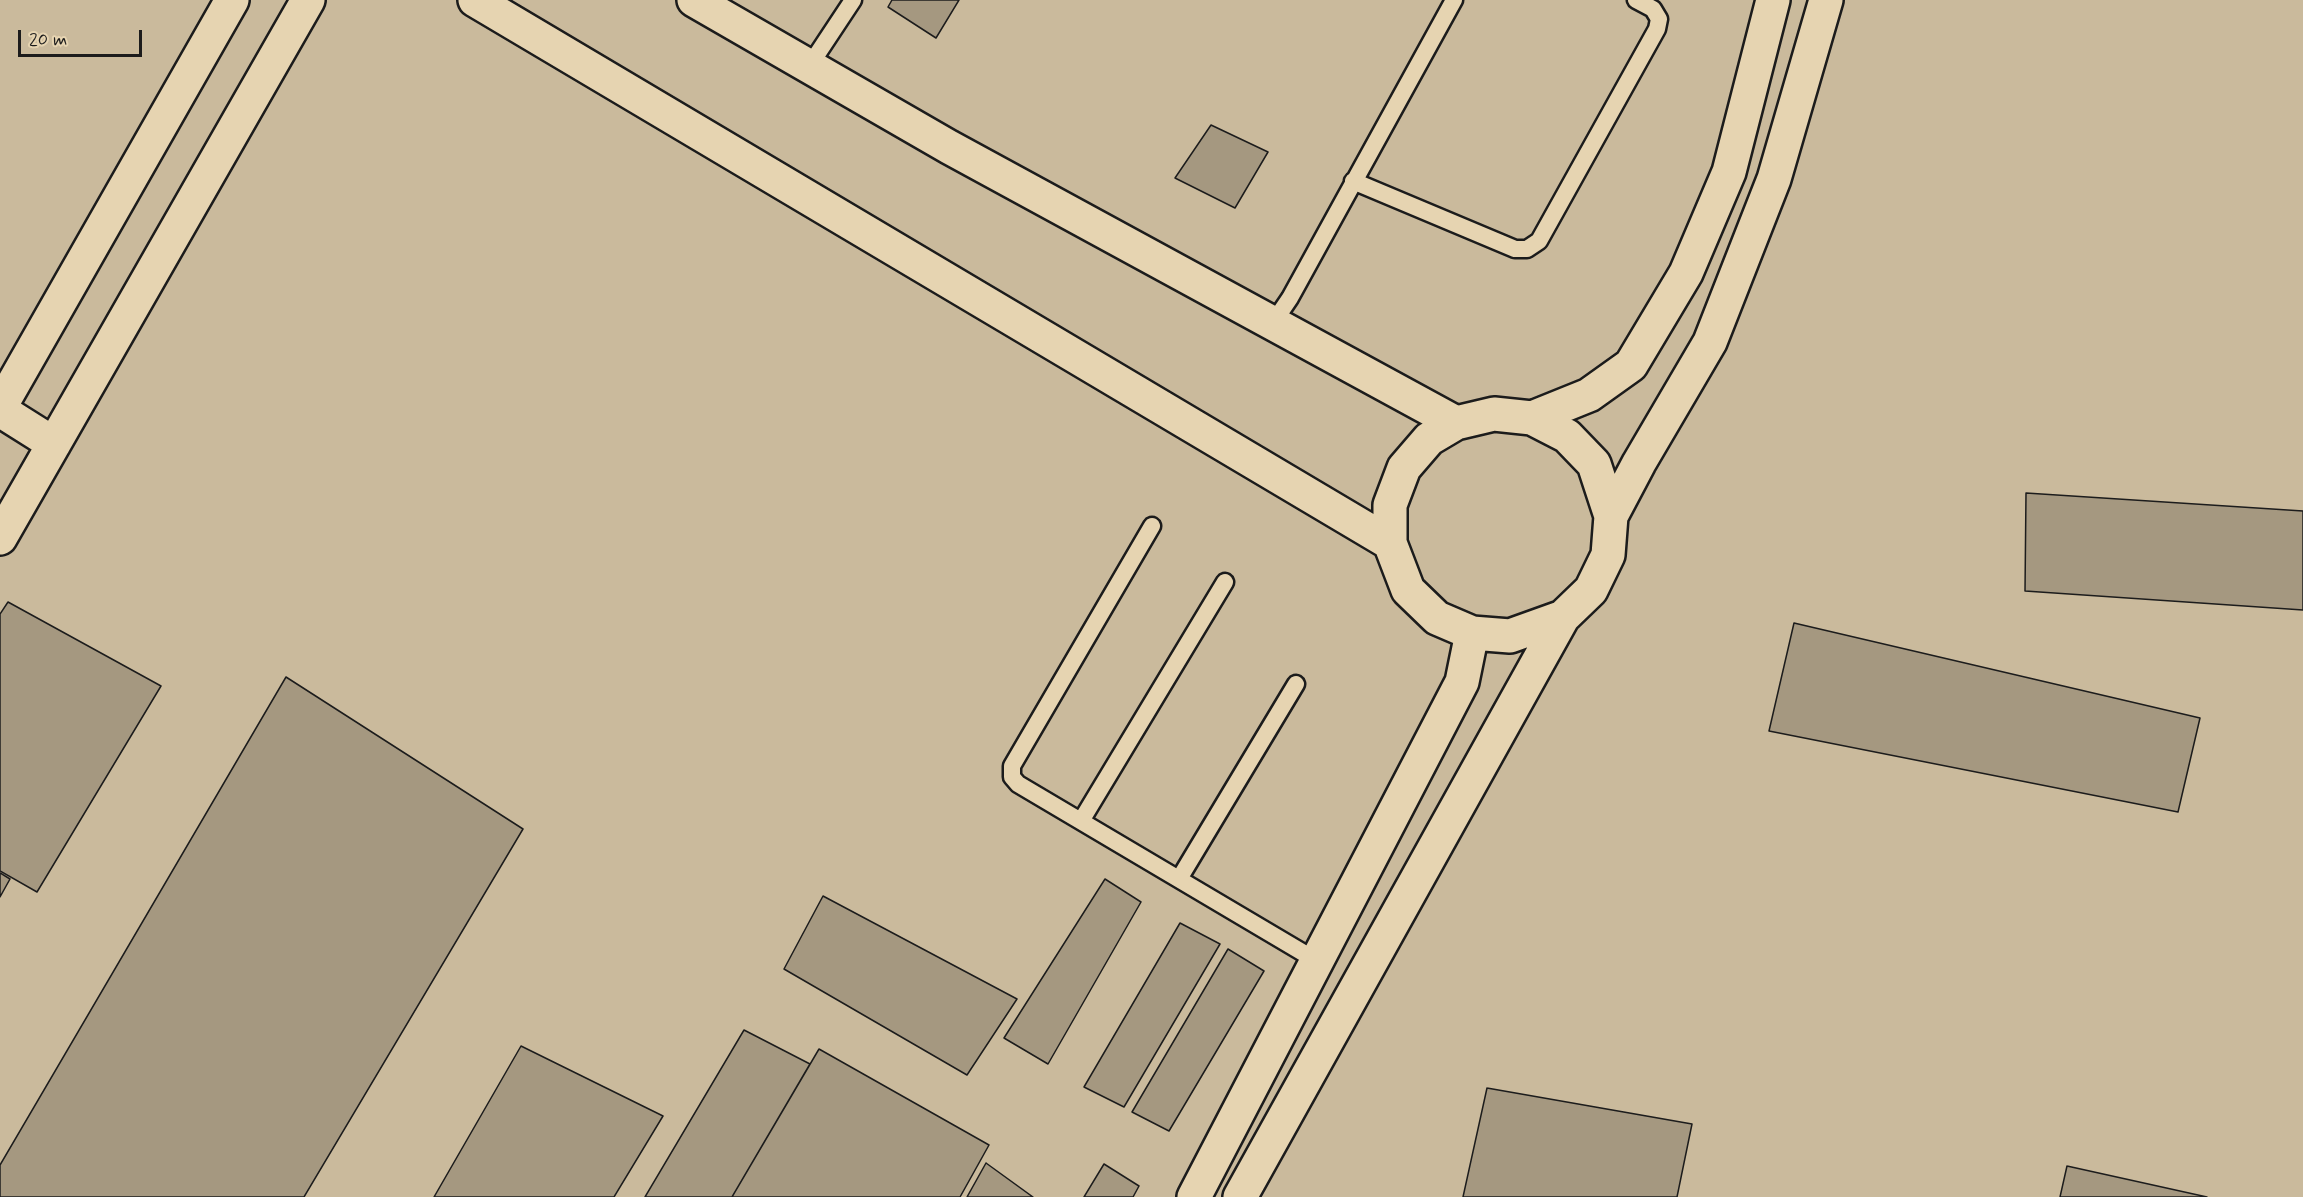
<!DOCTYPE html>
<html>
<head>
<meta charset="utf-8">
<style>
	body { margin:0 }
	#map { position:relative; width:2303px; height:1197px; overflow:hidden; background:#dac9a8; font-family:Mynerve,sans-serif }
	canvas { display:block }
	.scale { position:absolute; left:18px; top:30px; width:124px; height:27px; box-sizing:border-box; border:3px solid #1c1c1c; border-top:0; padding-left:8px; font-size:18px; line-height:21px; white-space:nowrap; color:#1c1c1c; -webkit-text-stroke:4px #e6d4b1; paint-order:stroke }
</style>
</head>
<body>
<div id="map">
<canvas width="2303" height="1197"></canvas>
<div class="scale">20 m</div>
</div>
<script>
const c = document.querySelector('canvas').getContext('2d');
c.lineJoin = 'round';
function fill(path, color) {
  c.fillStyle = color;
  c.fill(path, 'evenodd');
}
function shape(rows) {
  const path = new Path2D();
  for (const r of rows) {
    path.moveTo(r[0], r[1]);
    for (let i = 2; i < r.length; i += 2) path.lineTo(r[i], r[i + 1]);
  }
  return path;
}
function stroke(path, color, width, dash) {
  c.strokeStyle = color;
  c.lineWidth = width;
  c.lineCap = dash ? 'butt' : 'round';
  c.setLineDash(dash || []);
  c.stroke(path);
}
fill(shape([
	[0,0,2303,0,2303,1197,0,1197]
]), '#caba9c');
const building = shape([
	[892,0,959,0,936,38,888,7,892,0],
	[1211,125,1268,152,1235,208,1175,178,1211,125],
	[2026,493,2303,511,2303,610,2025,591,2026,493],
	[8,602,161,686,37,892,0,871,0,614,8,602],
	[1794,623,2200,718,2178,812,1769,731,1794,623],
	[286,677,523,829,304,1197,0,1197,0,1165,286,677],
	[0,873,10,879,0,897,0,873],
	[1105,879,1141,902,1048,1064,1004,1038,1105,879],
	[823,896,1017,999,967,1075,784,969,823,896],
	[1180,923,1220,944,1124,1107,1084,1087,1180,923],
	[1228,949,1264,971,1169,1131,1132,1112,1228,949],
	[744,1030,810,1064,732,1197,645,1197,744,1030],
	[521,1046,663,1116,614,1197,434,1197,521,1046],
	[819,1049,989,1145,960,1197,732,1197,819,1049],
	[1487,1088,1692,1124,1677,1197,1463,1197,1487,1088],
	[986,1163,1033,1197,967,1197,986,1163],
	[1104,1164,1139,1186,1133,1197,1084,1197,1104,1164],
	[2067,1166,2207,1197,2060,1197,2067,1166]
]);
fill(building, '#a59880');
stroke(building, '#1c1c1c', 1.5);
const lane = shape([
	[810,65,853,0],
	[1353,181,1515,249,1527,249,1539,241,1657,29,1659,19,1653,9,1636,0],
	[1273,323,1290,298,1454,0],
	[1152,526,1012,766,1012,777,1018,784,1317,961],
	[1081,821,1225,582],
	[1179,879,1296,684]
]);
const street = shape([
	[475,0,1390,543],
	[694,0,949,147,1456,423],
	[0,407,232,0],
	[0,410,54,444],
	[1532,418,1589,395,1631,365,1686,273,1729,172,1773,0],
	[1611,516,1594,464,1567,436,1532,418,1494,414,1456,423,1429,439,1404,468,1390,505,1390,543,1408,590,1437,618,1472,633,1510,636,1563,617,1591,590,1608,555,1611,516,1639,463,1710,342,1774,179,1826,0],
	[0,538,308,0],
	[1194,1197,1462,682,1472,633],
	[1240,1197,1563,617]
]);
stroke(lane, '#1c1c1c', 21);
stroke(street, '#1c1c1c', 38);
stroke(lane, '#e6d4b1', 16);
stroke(street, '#e6d4b1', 33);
</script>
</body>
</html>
